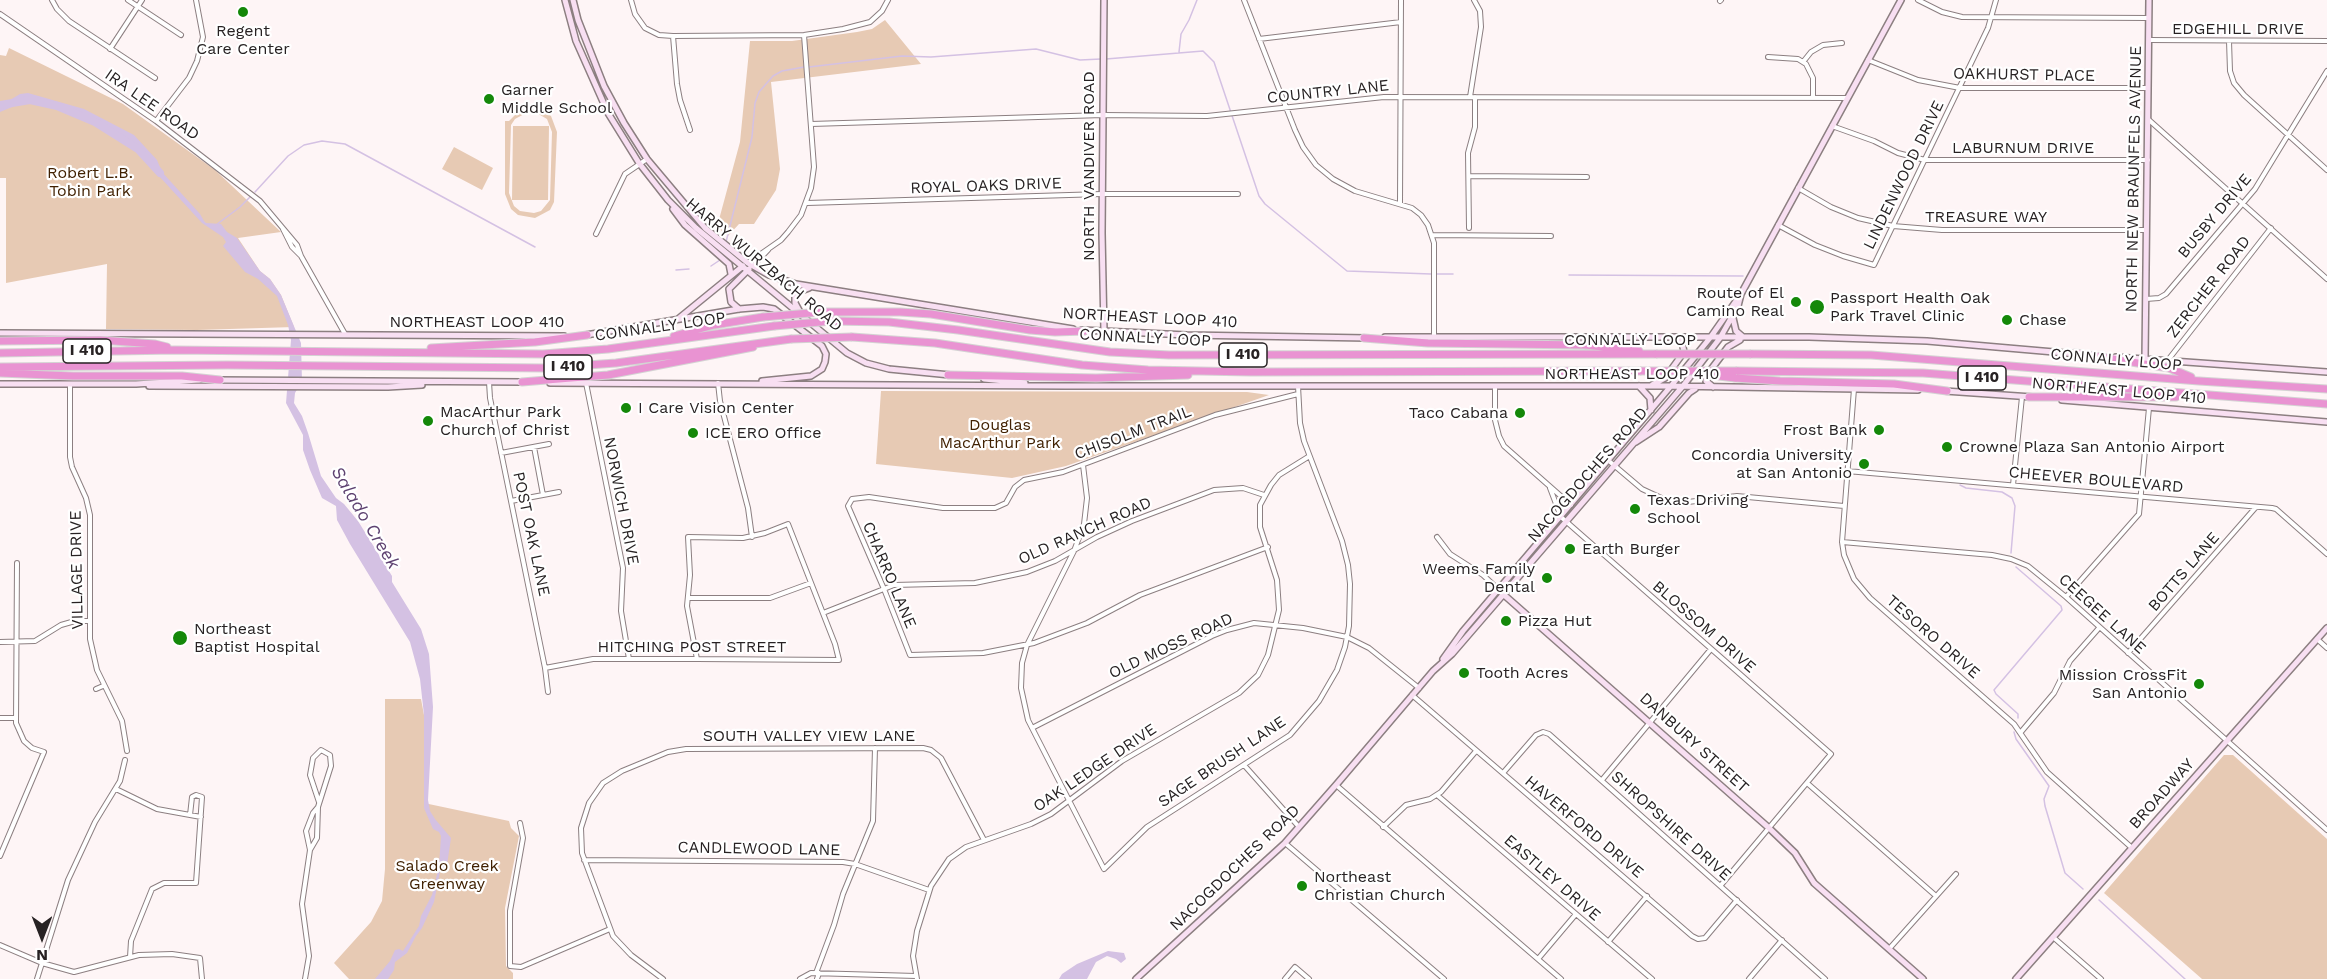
<!DOCTYPE html>
<html>
<head>
<meta charset="utf-8">
<style>
	body { margin:0 }
	#map { position:relative; width:2327px; height:979px; overflow:hidden; background:#fef5f6; font-family:"Work Sans",sans-serif }
	canvas { display:block }
	.north { position:absolute; left:12px; top:907px; width:60px; height:60px; -webkit-text-stroke:4px #fff; paint-order:stroke; rotate:180deg; font-size:16px; font-weight:700; line-height:24px; text-align:center; color:#272223 }
	.north::after { content:''; display:block; margin:auto; width:21px; height:27px; background:#272223; clip-path:polygon(50% 0,100% 100%,50% 72%,0 100%) }
</style>
</head>
<body>
<div id="map">
<canvas width="2327" height="979"></canvas>
<div class="north">N</div>
</div>
<script>
const c = document.querySelector('canvas').getContext('2d');
c.lineJoin = 'round';
function fill(path, color) {
  c.fillStyle = color;
  c.fill(path, 'evenodd');
}
function shape(rows) {
  const path = new Path2D();
  for (const r of rows) {
    path.moveTo(r[0], r[1]);
    for (let i = 2; i < r.length; i += 2) path.lineTo(r[i], r[i + 1]);
  }
  return path;
}
function stroke(path, color, width, dash) {
  c.strokeStyle = color;
  c.lineWidth = width;
  c.lineCap = dash ? 'butt' : 'round';
  c.setLineDash(dash || []);
  c.stroke(path);
}
function write(font, color, halo, rows, align = 'center') {
  c.font = font + ' "Work Sans",sans-serif';
  c.lineWidth = 4.5;
  c.setLineDash([]);
  c.textBaseline = 'middle';
  c.strokeStyle = halo;
  c.fillStyle = color;
  for (const [text, x, y, turn = 0] of rows) {
    c.save();
    c.translate(x, y);
    c.rotate((+turn || 0) * Math.PI / 180);
    c.textAlign = isNaN(turn) ? turn : align;
    if (halo) c.strokeText(text, 0, 0);
    c.fillText(text, 0, 0);
    c.restore();
  }
}
fill(shape([
	[885,20,921,64,771,82,780,169,776,190,754,224,739,224,728,236,717,227,740,142,750,41,792,41,857,32,872,29],
	[9,48,123,104,215,170,281,232,238,238,260,271,270,279,281,295,294,327,197,330,106,329,107,264,6,283,6,178,0,178,0,55,6,56],
	[527,108,544,111,551,116,557,132,554,202,550,210,535,218,518,215,511,209,505,194,505,121,509,121,519,111],
	[528,112,535,112,547,119,552,132,550,200,541,211,534,213,520,211,514,206,509,193,511,125,515,119],
	[513,126,549,126,548,200,512,200],
	[454,147,493,168,482,190,442,169],
	[881,391,1247,392,1269,395,1066,466,1012,478,876,464],
	[385,699,421,699,424,715,424,803,509,821,511,828,519,836,505,908,506,966,513,973,513,979,349,979,334,963,371,922,382,901,385,869],
	[2224,755,2233,755,2327,839,2327,979,2202,979,2104,893]
]), '#e7cab4');
fill(shape([
	[28,93,84,109,134,135,157,160,162,172,200,214,204,221,206,223,221,224,227,232,237,238,260,271,270,279,281,295,301,343,302,381,295,393,294,403,302,416,308,433,321,476,336,498,344,504,358,521,392,576,392,582,421,629,429,654,433,707,428,800,430,811,435,819,451,838,447,865,440,872,434,902,422,928,416,936,407,953,395,962,394,970,388,979,375,979,390,961,395,950,399,949,403,951,419,926,421,916,432,895,439,866,441,836,439,832,433,829,424,808,424,715,420,679,410,642,350,544,337,520,336,506,322,498,310,470,303,450,303,435,286,403,291,340,288,325,277,296,258,279,245,272,223,246,226,242,223,237,202,223,159,176,143,151,125,137,109,128,96,125,71,111,29,98,21,99,17,105,0,112,0,102,5,103,20,94],
	[1108,951,1124,953,1126,959,1121,963,1116,959,1107,956,1096,962,1087,979,1059,979,1062,974,1077,964]
]), '#d4c1e3');
stroke(shape([
	[1179,52,1181,34,1189,20,1197,0],
	[1106,59,1203,51,1214,62,1259,196,1265,204,1347,271,1431,274],
	[809,67,902,56,931,57,1036,49,1080,60,1101,59],
	[255,192,288,156,304,145,322,141,345,144,535,247],
	[216,225,240,207,250,197],
	[726,242,752,137,755,103,759,92,773,76,782,71,804,67],
	[711,266,720,260],
	[676,270,689,269],
	[1436,274,1453,274],
	[1569,275,1743,276],
	[1960,485,1966,488,2002,492,2012,498,2015,506,2011,553],
	[2016,567,2061,606,2062,610,1994,690,1996,694,2018,714,2018,718],
	[2014,732,2016,739,2049,786,2044,799,2045,806,2065,873,2083,889],
	[2099,900,2185,979]
]), '#d4c1e3', 1.5);
stroke(shape([
	[0,105,30,100,57,106,95,122,138,149,160,173]
]), '#d4c1e3', 8);
const street = shape([
	[52,0,57,9,69,21,155,78],
	[128,0,181,35],
	[631,0,635,14,645,28,659,35,673,36,804,35,843,29,870,22,882,11,888,0],
	[1244,0,1295,130,1303,147,1316,165,1333,179,1355,191,1412,208,1421,215,1428,225,1434,243,1434,337],
	[1918,0,1942,12,1962,17,2148,18],
	[1720,1,1721,0],
	[0,14,156,121,260,201,297,245,301,256,345,334],
	[673,36,677,84,680,100,690,130],
	[1259,39,1401,22],
	[2149,40,2327,41],
	[2229,41,2230,71,2234,83,2244,95,2327,170],
	[110,49,142,0],
	[1768,57,1798,59,1806,64,1813,78,1813,98],
	[1868,60,1918,80,1960,88,2148,88],
	[1803,62,1811,52,1823,45,1842,43],
	[1470,97,1481,27,1480,11,1474,0],
	[2149,120,2327,279],
	[156,121,189,78,197,61,203,37,196,0],
	[811,124,1103,115,1207,116,1384,97,1847,98],
	[1832,126,1874,141,1898,153,1925,160,2148,160],
	[1469,176,1587,177],
	[1798,188,1831,207,1858,218,1893,226,1942,230,2146,230],
	[807,203,1102,194,1238,194],
	[1400,203,1401,0],
	[1778,225,1815,245,1843,256,1874,265,1988,28,1996,0],
	[1469,228,1468,153,1475,127,1475,97],
	[283,229,292,247,300,255],
	[596,234,625,174,647,159],
	[1432,235,1551,236],
	[748,263,781,240,788,232,801,215,811,188,814,167,804,35],
	[753,266,768,250],
	[2146,299,2159,298,2166,294,2255,189,2327,71],
	[2168,360,2271,228],
	[489,382,490,398,545,668,548,692],
	[586,383,623,568,621,611,629,659],
	[718,383,720,401,748,508,752,537],
	[70,384,70,457,72,467,86,498,90,515,90,639,97,670,122,721,127,751],
	[1495,386,1495,420,1499,436,1504,446,1571,505],
	[1854,389,1842,542,1844,555,1854,579,1870,598,2014,724,2047,772,2132,848],
	[534,447,543,495],
	[501,453,549,444],
	[1609,461,1642,489,1668,501,1688,502,1737,496,1844,506],
	[1083,465,1087,498,1084,524,1074,551,1027,645,1022,663,1021,688,1028,720,1104,869,1147,827,1290,735,1319,701,1337,670,1345,647,1349,626,1350,584,1348,565,1342,541,1304,441,1300,423,1298,386],
	[1847,471,2272,508,2276,509,2327,554],
	[2013,485,2022,397],
	[1550,488,1561,517,1831,754,1721,885],
	[511,501,559,492],
	[1437,537,1450,554,1483,575,1499,590],
	[1842,542,1992,555,2011,559,2028,566,2066,597,2327,830],
	[1268,547,1140,595,1087,623,1034,643,983,653,910,655,884,589,848,506,852,499,869,497,943,508,995,508,1006,503,1015,487,1024,480,1063,472,1215,415,1298,394],
	[2066,597,2139,514,2149,408],
	[688,598,770,598,811,583],
	[823,613,894,585,975,583,1027,572,1055,561,1097,537,1132,521,1214,490,1243,488,1264,495],
	[2317,639,2327,648],
	[0,642,35,641,61,625,75,621,89,621],
	[2128,653,2256,507],
	[545,668,593,659,697,659,839,660,835,644,788,524,765,533,743,538,688,537,690,575,687,606,697,659],
	[96,689,103,686],
	[1412,695,1692,936,1698,939,1705,938,1737,900],
	[0,718,16,718],
	[1032,728,1212,636,1227,630,1254,623,1303,628,1347,637,1369,648,1419,688],
	[2021,732,2054,693,2070,661,2099,628],
	[1244,765,1299,827],
	[1503,773,1536,735,1543,732,1549,734,1825,979],
	[1602,780,1711,649],
	[1807,783,1936,896],
	[1336,785,1561,979],
	[116,789,157,809,201,817],
	[1437,795,1652,979],
	[318,807,331,766,330,755,321,750,313,758,310,775,319,802],
	[520,823,523,838,510,911,510,966,521,967,610,929],
	[1383,827,1406,805,1430,799,1441,792,1476,751],
	[1285,843,1444,979],
	[0,856,44,752,32,748,24,741,16,723,17,563],
	[584,860,843,862,855,864,929,890],
	[2053,937,2101,979],
	[1608,942,1647,896],
	[0,945,42,963,74,972,139,955,172,954,200,958,202,979],
	[1889,949,1956,874],
	[130,957,131,941,152,889,164,883,196,883,202,797,196,795,192,797,190,815],
	[1538,959,1576,914],
	[816,973,834,925,843,894,873,821,875,748],
	[37,979,68,880,95,822,120,781,125,760],
	[305,979,309,956,302,904,310,850,306,831,313,813,318,807,317,838,310,850],
	[663,979,631,955,613,936,582,853,581,828,589,803,603,783,622,771,668,752,686,749,923,748,931,750,941,758,984,840],
	[800,979,811,973,916,976],
	[817,979,819,973],
	[917,979,913,956,917,931,931,886,949,859,966,847,1031,824,1051,814,1122,761,1239,693,1258,675,1268,655,1279,610,1277,580,1260,527,1260,505,1271,485,1279,475,1308,457],
	[1285,979,1295,967,1309,979],
	[1749,979,1782,940]
]);
const secondary = shape([
	[565,0,576,41,608,113,639,163,668,200,696,228,847,353,866,363,889,369,950,375],
	[573,0,578,20,604,86,624,123,647,159,705,228,748,263,769,275,796,284,1073,329],
	[673,209,685,225,729,264,731,274],
	[739,309,731,302,729,289,749,269],
	[801,314,795,303,795,296,801,291,809,288],
	[1733,318,1736,331,1743,337],
	[678,319,743,266],
	[1082,330,1187,335,1367,338],
	[1104,331,1102,233,1104,0],
	[0,333,564,336],
	[586,335,739,309,763,307,774,309,822,346,826,354,825,362,822,369,811,376,762,381],
	[1385,337,1809,337,1927,341,2077,354],
	[2116,357,2327,372],
	[2145,359,2149,0],
	[984,379,1025,383],
	[217,380,523,382],
	[550,383,1066,386,1671,386,1918,390],
	[0,384,136,384,199,380],
	[1652,385,1665,378,1684,352,1682,342,1677,338],
	[149,386,388,387,422,385],
	[1639,386,1650,398,1651,410],
	[1713,387,1706,381,1706,376,1728,347,1740,340],
	[1945,391,2032,397],
	[2062,400,2327,422],
	[1636,442,1659,427,1689,393,1695,389],
	[1503,594,1769,828,1795,853,1814,883,1923,979],
	[1443,659,1463,631,1671,386,1710,338,1741,294,1901,0],
	[1136,979,1285,843,1336,785,1433,671,1452,654,1683,386,1720,338,1738,306,1741,294],
	[2016,979,2327,628]
]);
const highway = shape([
	[822,312,900,312,931,314,1030,330,1055,332,1085,331],
	[832,321,889,322,958,330,1110,352,1169,355,1656,354],
	[674,336,714,325,763,317],
	[852,337,935,343,1082,365,1148,370,1251,372,1640,371],
	[1364,338,1428,343,1585,345,1639,351],
	[0,341,100,340,155,344,167,347],
	[431,348,535,342,587,335],
	[0,353,175,350,543,354,608,349,774,326],
	[2075,353,2169,368,2191,377],
	[1751,354,1871,355,2199,381,2327,389],
	[0,367,227,365,545,368,616,363,791,339],
	[1737,371,1923,373,2327,404],
	[0,373,73,376,182,376,220,380],
	[948,375,1096,378,1188,375],
	[1735,378,1780,381,1894,384,1947,391],
	[522,382,608,375,753,347],
	[2029,397,2176,397]
]);
stroke(street, '#8c7f81', 6);
stroke(secondary, '#8c7f81', 8);
stroke(highway, '#d4d3d3', 9);
stroke(street, '#fff', 4);
stroke(secondary, '#f8dff2', 5);
stroke(highway, '#e993d2', 7);
const highwayBridge = shape([
	[763,317,822,312],
	[774,326,832,321],
	[791,339,852,337],
	[1656,354,1751,354],
	[1640,371,1737,371],
	[1711,375,1735,378]
]);
stroke(highwayBridge, '#d4d3d3', 9, []);
stroke(highwayBridge, '#e993d2', 7);
for (const [x, y, r, color] of [
	[243,12,6,"#148809"],
	[489,99,6,"#148809"],
	[1796,302,6,"#148809"],
	[1817,307,8,"#148809"],
	[2007,320,6,"#148809"],
	[626,408,6,"#148809"],
	[1520,413,6,"#148809"],
	[428,421,6,"#148809"],
	[1879,430,6,"#148809"],
	[693,433,6,"#148809"],
	[1947,447,6,"#148809"],
	[1864,464,6,"#148809"],
	[1635,509,6,"#148809"],
	[1570,549,6,"#148809"],
	[1547,578,6,"#148809"],
	[1506,621,6,"#148809"],
	[180,638,8,"#148809"],
	[1464,673,6,"#148809"],
	[2199,684,6,"#148809"],
	[1302,886,6,"#148809"]
]) {
  const dot = new Path2D();
  dot.arc(x, y, r, 0, 2 * Math.PI);
  c.fillStyle = color;
  c.fill(dot);
  stroke(dot, '#fff', 2);
}
for (const [x, y, w] of [
	[87,351,48],
	[1243,355,48],
	[568,367,48],
	[1982,378,48]
]) {
  const box = new Path2D();
  box.roundRect(x - w / 2, y - 12, w, 24, 4.5);
  c.fillStyle = '#fff';
  c.fill(box);
  stroke(box, '#272223', 1.5);
}
write('bold 15px', '#272223', null, [
	["I 410",87,351],
	["I 410",1243,355],
	["I 410",568,367],
	["I 410",1982,378]
]);
write('16px', '#272223', '#fff', [
	["EDGEHILL DRIVE",2238,29],
	["OAKHURST PLACE",2024,75,1],
	["COUNTRY LANE",1328,92,-6],
	["IRA LEE ROAD",152,105,35],
	["LABURNUM DRIVE",2023,148],
	["NORTH VANDIVER ROAD",1089,166,-90],
	["LINDENWOOD DRIVE",1904,175,-64],
	["NORTH NEW BRAUNFELS AVENUE",2134,179,-89],
	["ROYAL OAKS DRIVE",986,186,-2],
	["BUSBY DRIVE",2215,216,-50],
	["TREASURE WAY",1986,217],
	["HARRY WURZBACH ROAD",764,265,40],
	["ZERCHER ROAD",2209,287,-52],
	["NORTHEAST LOOP 410",1150,318,3],
	["NORTHEAST LOOP 410",477,322],
	["CONNALLY LOOP",660,327,-8],
	["CONNALLY LOOP",1145,338,3],
	["CONNALLY LOOP",1630,340],
	["CONNALLY LOOP",2116,360,5],
	["NORTHEAST LOOP 410",1632,374],
	["NORTHEAST LOOP 410",2119,391,5],
	["CHISOLM TRAIL",1133,433,-21],
	["NACOGDOCHES ROAD",1588,475,-49],
	["CHEEVER BOULEVARD",2096,480,5],
	["NORWICH DRIVE",621,501,79],
	["OLD RANCH ROAD",1085,531,-24],
	["POST OAK LANE",531,534,78],
	["VILLAGE DRIVE",77,570,-91],
	["BOTTS LANE",2184,572,-49],
	["CHARRO LANE",889,575,67],
	["CEEGEE LANE",2102,614,42],
	["BLOSSOM DRIVE",1704,627,41],
	["TESORO DRIVE",1933,637,41],
	["OLD MOSS ROAD",1171,646,-25],
	["HITCHING POST STREET",692,647],
	["SOUTH VALLEY VIEW LANE",809,736],
	["DANBURY STREET",1694,743,42],
	["SAGE BRUSH LANE",1222,762,-34],
	["OAK LEDGE DRIVE",1095,768,-34],
	["BROADWAY",2162,794,-48],
	["SHROPSHIRE DRIVE",1671,826,42],
	["HAVERFORD DRIVE",1584,827,40],
	["CANDLEWOOD LANE",759,849,1],
	["NACOGDOCHES ROAD",1235,868,-44],
	["EASTLEY DRIVE",1552,878,41]
]);
write('16px', '#272223', '#fff', [
	["Regent",243,31,"center"],
	["Care Center",243,49,"center"],
	["Garner",501,90],
	["Middle School",501,108],
	["Route of El",1784,293,"right"],
	["Camino Real",1784,311,"right"],
	["Passport Health Oak",1830,298],
	["Park Travel Clinic",1830,316],
	["Chase",2019,320],
	["I Care Vision Center",638,408],
	["MacArthur Park",440,412],
	["Church of Christ",440,430],
	["Taco Cabana",1508,413,"right"],
	["Frost Bank",1867,430,"right"],
	["ICE ERO Office",705,433],
	["Crowne Plaza San Antonio Airport",1959,447],
	["Concordia University",1852,455,"right"],
	["at San Antonio",1852,473,"right"],
	["Texas Driving",1647,500],
	["School",1647,518],
	["Earth Burger",1582,549],
	["Weems Family",1535,569,"right"],
	["Dental",1535,587,"right"],
	["Pizza Hut",1518,621],
	["Northeast",194,629],
	["Baptist Hospital",194,647],
	["Tooth Acres",1476,673],
	["Mission CrossFit",2187,675,"right"],
	["San Antonio",2187,693,"right"],
	["Northeast",1314,877],
	["Christian Church",1314,895]
], 'left');
write('16px', '#412102', '#fff', [
	["Robert L.B.",90,173],
	["Tobin Park",90,191],
	["Douglas",1000,425],
	["MacArthur Park",1000,443],
	["Salado Creek",447,866],
	["Greenway",447,884]
]);
write('italic 18px', '#5e4271', '#fff', [
	["Salado Creek",365,518,59]
]);
</script>
</body>
</html>
